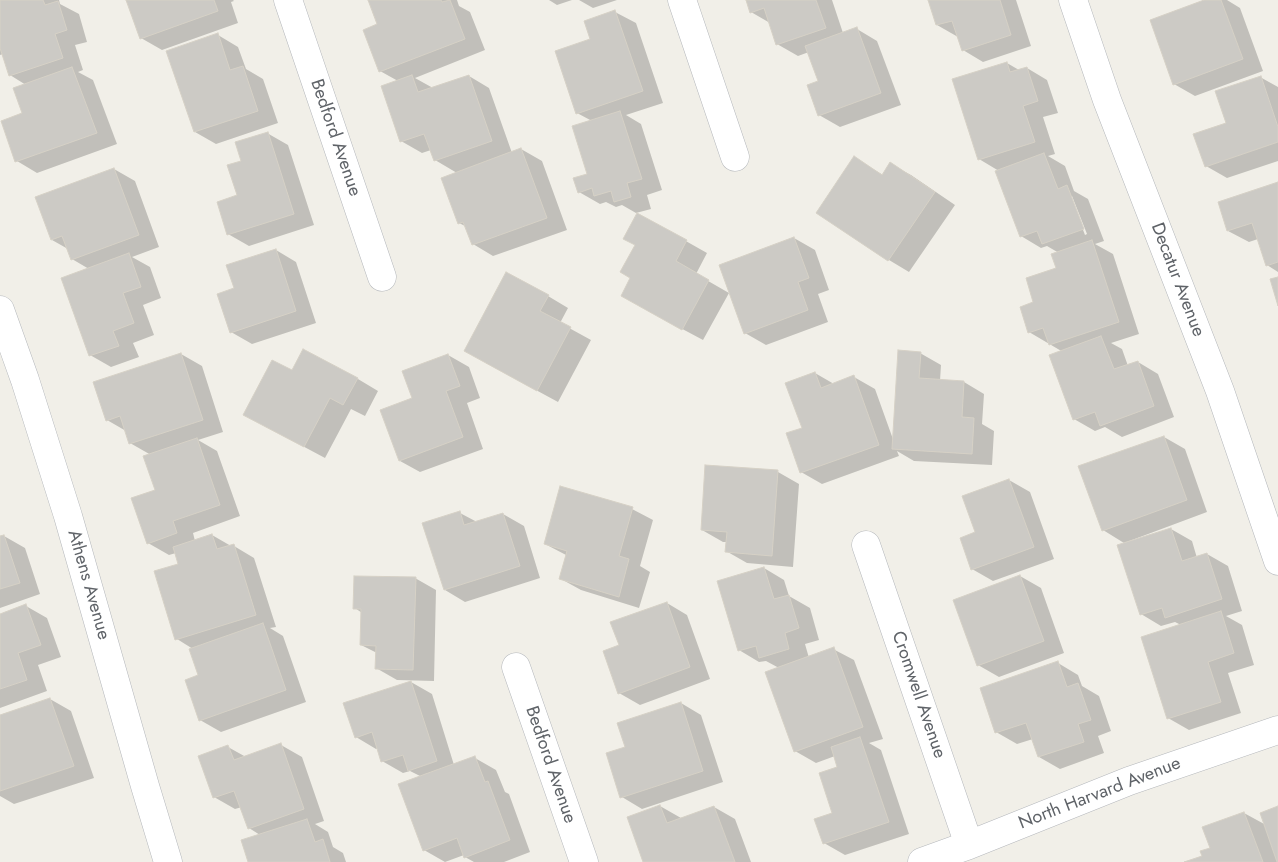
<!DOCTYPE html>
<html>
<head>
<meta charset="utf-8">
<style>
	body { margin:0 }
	canvas { display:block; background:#f1efe8 }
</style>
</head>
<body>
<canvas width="1278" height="862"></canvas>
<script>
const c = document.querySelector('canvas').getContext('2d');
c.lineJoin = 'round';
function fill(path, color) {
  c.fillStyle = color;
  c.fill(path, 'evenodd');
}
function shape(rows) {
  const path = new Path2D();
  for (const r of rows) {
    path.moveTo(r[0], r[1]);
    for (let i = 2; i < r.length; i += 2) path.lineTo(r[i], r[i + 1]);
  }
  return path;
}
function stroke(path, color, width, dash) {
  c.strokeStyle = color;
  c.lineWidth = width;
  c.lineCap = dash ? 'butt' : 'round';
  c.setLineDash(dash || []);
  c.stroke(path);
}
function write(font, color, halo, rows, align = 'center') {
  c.font = font + ' Jost,sans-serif';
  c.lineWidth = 4.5;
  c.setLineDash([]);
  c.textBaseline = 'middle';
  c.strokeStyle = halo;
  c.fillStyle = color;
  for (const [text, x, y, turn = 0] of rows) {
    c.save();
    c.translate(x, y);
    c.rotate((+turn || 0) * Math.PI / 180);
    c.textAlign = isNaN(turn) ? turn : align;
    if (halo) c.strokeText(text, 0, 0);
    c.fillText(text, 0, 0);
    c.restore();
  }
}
fill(shape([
	[0,0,59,0,60,4,79,14,87,42,75,45,83,70,78,72,93,80,117,144,37,173,17,161,24,114,26,85,10,75,3,54,0,55],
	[128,0,233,0,234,1,231,2,238,23,162,50,141,38],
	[369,0,457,0,459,6,470,12,485,50,415,78,433,88,469,76,489,88,512,153,521,149,542,161,567,230,493,256,473,244,467,227,459,223,457,173,435,160,431,150,422,153,401,141,398,81,380,71,378,25],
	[549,0,572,0,557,5],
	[579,0,617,0,593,8],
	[747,0,834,0,832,0,843,33,857,29,877,41,901,105,840,127,819,115,820,81,809,52,798,56,777,44,770,23,751,12],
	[929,0,1016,0,1031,46,983,62,963,50,958,37,937,25],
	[1208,0,1227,0,1240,8,1263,71,1195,96,1174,84],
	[615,12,636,23,663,103,626,115,641,124,662,190,647,195,651,209,636,213,622,205,616,207,606,202,600,204,579,192,589,175,592,121,577,113,592,40],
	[218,35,238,47,246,69,263,79,278,123,216,144,195,132],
	[1007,63,1019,70,1027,68,1047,80,1058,113,1043,117,1055,154,1048,156,1065,166,1074,191,1088,199,1104,241,1095,244,1113,254,1139,334,1111,343,1122,349,1128,366,1138,362,1158,374,1174,417,1122,437,1105,427,1095,431,1074,419,1063,352,1029,332,1035,303,1057,269,1059,253,1047,246,1041,248,1021,236,999,171,979,159],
	[1070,196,1072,196,1087,234,1085,235],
	[1260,77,1278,87,1278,161,1227,178,1206,166,1228,124],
	[267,133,288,145,314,225,249,246,228,234,239,196,243,162],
	[855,158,883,175,890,164,911,175,955,205,909,272,889,260,818,213],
	[114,169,135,181,159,247,132,257,150,267,161,298,143,305,154,335,133,343,139,357,111,367,90,355,89,269,72,259,68,249,52,240],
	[1278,183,1278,272,1267,265,1258,239,1249,242,1228,231,1219,203],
	[638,214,707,253,696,274,729,293,703,340,643,308,632,278,636,245],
	[794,238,815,250,829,290,818,294,828,322,766,345,745,333],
	[276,250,296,262,316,323,252,344,231,332,235,289],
	[548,296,568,308,560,323,591,340,558,402,486,363],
	[920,353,941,365,940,381,964,382,984,394,982,424,994,431,992,465,914,461,897,451,899,456,822,484,801,472,803,428,815,373,834,384,854,377,875,389,894,442],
	[181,354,202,366,223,432,198,440,217,451,240,516,193,533,195,541,212,535,231,546,234,546,254,558,276,627,270,628,283,636,306,702,221,732,200,720,200,676,193,649,177,639,180,565,176,553,169,555,148,543,156,490,151,455,130,443,126,431,107,420],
	[448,355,469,367,480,398,467,403,483,449,420,472,400,461,413,399],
	[292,372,358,379,378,391,365,416,351,409,325,458,265,426],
	[1164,437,1185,449,1207,512,1124,543,1103,530],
	[778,472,799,484,793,567,747,563,726,551,727,542,723,542,702,530],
	[1009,480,1030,492,1054,559,993,581,972,569,976,533],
	[632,509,653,520,640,566,650,572,639,608,581,590,561,579,566,555,545,544],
	[460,513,477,522,503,514,524,526,540,578,465,602,445,590],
	[1171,529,1192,541,1197,558,1207,554,1228,566,1242,611,1226,616,1242,625,1254,665,1228,673,1241,713,1189,730,1168,718,1181,625,1175,622,1161,626,1141,614],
	[4,536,25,548,40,594,0,608,0,538],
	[764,568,784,580,789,596,810,608,819,640,805,644,809,658,833,649,854,660,883,739,869,743,881,750,909,834,845,855,824,843,834,814,838,767,835,756,816,763,795,751,779,668,766,661,759,662,739,650],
	[1020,576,1041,588,1064,653,999,677,978,665],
	[415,578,436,590,434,681,397,680,376,668,377,653,361,645,362,613,355,608],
	[667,603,687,615,710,679,640,705,619,693,620,646],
	[26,606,47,618,61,657,38,665,47,691,0,708,0,615],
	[1058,663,1078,675,1082,686,1099,696,1111,731,1098,736,1104,753,1060,769,1039,757,1033,739,1017,744,996,732],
	[411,682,432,694,454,765,475,758,496,770,505,792,509,794,530,852,504,862,474,862,465,857,464,855,445,862,424,850,422,777,410,771,403,773,382,761,378,748,376,749,356,737],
	[50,699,71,711,94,778,14,804,0,796,0,716],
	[681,703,701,715,723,782,642,809,622,797,627,748],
	[281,745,302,757,324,821,315,824,328,832,333,847,343,853,346,862,249,862,260,835,249,828,242,807,235,809,214,797,228,747,246,757],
	[660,806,681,818,714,807,735,819,751,862,645,862],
	[1278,808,1278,862,1187,862,1203,856,1244,813,1266,825]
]), '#0003');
const building = shape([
	[0,0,43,0,45,5,58,1,67,30,55,34,63,58,9,76,0,48,0,0],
	[126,0,214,0,218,11,140,39,126,0],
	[368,0,441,0,442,2,450,0,465,39,379,72,363,30,377,24,368,0],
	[746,0,816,0,826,28,776,45,764,8,750,13,746,0],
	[928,0,1000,0,1011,35,962,51,952,21,936,25,928,0],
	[1204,0,1221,0,1243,59,1173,85,1150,20,1204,0],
	[615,10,643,91,576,114,555,51,590,39,584,21,615,10],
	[857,27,881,93,818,116,807,85,818,81,805,46,857,27],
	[218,33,230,70,243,66,258,111,194,132,166,51,218,33],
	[1007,62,1010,72,1027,67,1038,101,1023,106,1035,142,978,160,952,79,1007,62],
	[72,67,97,133,15,162,1,121,22,113,13,88,72,67],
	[412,75,418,92,469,75,492,141,434,161,424,134,400,142,381,86,412,75],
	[1261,76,1278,127,1278,142,1205,167,1193,134,1226,123,1215,91,1261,76],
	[620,111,642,179,627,183,631,197,614,202,611,191,594,196,592,188,578,193,573,178,587,174,572,126,620,111],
	[268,132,294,214,227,235,217,202,237,195,227,165,241,161,235,142,268,132],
	[521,148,547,218,472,245,463,222,458,224,441,178,521,148],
	[1044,153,1058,189,1067,185,1084,229,1042,244,1037,231,1020,237,995,171,1044,153],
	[854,156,882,175,890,162,935,192,888,261,816,213,854,156],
	[114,168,139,235,71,260,62,236,51,240,35,197,114,168],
	[1278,182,1278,262,1266,266,1252,223,1227,231,1218,202,1278,182],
	[637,213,687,240,676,261,709,280,682,330,621,296,630,278,620,272,635,245,623,239,637,213],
	[794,237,809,278,798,282,808,310,744,334,719,265,794,237],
	[1092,240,1119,322,1049,345,1043,328,1028,333,1020,307,1033,302,1026,278,1056,268,1051,254,1092,240],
	[276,249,296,311,230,333,217,294,234,288,226,265,276,249],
	[129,253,141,287,123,293,134,323,113,331,119,346,89,356,61,278,129,253],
	[506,272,549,295,540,311,571,327,537,391,464,351,506,272],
	[1278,277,1278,306,1270,279,1278,277],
	[1101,336,1114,369,1138,361,1154,406,1100,426,1095,412,1073,420,1049,355,1101,336],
	[303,349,358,378,343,405,330,398,304,447,243,415,272,360,292,370,303,349],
	[898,350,921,352,919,378,964,381,962,417,974,418,972,454,892,449,898,350],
	[181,353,203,420,129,444,120,416,106,421,93,382,181,353],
	[448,354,460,386,446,391,463,437,399,461,380,410,412,398,402,371,448,354],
	[815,372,821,388,854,375,879,445,800,473,786,433,802,428,785,383,815,372],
	[1164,436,1187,500,1102,531,1078,466,1164,436],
	[197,438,220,505,173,521,177,533,147,544,131,498,155,490,143,456,197,438],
	[705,465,778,470,772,556,725,552,727,532,701,530,705,465],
	[1009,479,1034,547,971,570,960,538,975,532,962,496,1009,479],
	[560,486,633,507,619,556,629,559,619,597,559,579,567,551,544,544,560,486],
	[460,511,464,525,503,513,520,566,444,590,422,523,460,511],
	[1171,528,1182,561,1207,553,1222,599,1165,618,1162,608,1140,615,1117,545,1171,528],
	[212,534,217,549,234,544,256,615,175,640,154,571,178,564,173,547,212,534],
	[4,535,20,583,0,589,0,536,4,535],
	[764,567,774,599,789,595,799,628,785,633,789,649,759,658,756,646,738,651,717,581,764,567],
	[1020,575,1044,641,977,666,953,600,1020,575],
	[354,576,416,577,413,670,375,669,376,646,360,645,361,609,353,609,354,576],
	[667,602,690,667,618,694,603,651,619,645,610,622,667,602],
	[26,604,41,645,18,653,27,680,0,689,0,614,26,604],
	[1221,611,1234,653,1208,662,1221,702,1167,719,1141,637,1221,611],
	[263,623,286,690,199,721,185,680,198,675,189,649,263,623],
	[834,647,863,727,794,752,765,672,834,647],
	[1058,661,1067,687,1078,683,1091,720,1078,724,1084,742,1038,757,1026,723,995,733,980,688,1058,661],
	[411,681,437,761,408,771,403,755,381,762,372,732,355,738,343,703,411,681],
	[50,698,74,766,0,791,0,715,50,698],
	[681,702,703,771,620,798,606,753,625,747,617,723,681,702],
	[860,737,889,822,823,844,814,819,832,813,819,773,837,767,831,747,860,737],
	[281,743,304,809,248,829,234,791,213,798,198,756,228,745,234,760,281,743],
	[475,756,485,782,488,781,510,840,464,858,457,838,423,851,398,784,475,756],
	[660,805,667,823,714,806,735,862,643,862,627,817,660,805],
	[1278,806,1278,862,1277,862,1260,813,1278,806],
	[1244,812,1263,862,1184,862,1202,856,1200,851,1210,848,1202,827,1244,812],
	[307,819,315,842,323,839,330,862,248,862,241,840,307,819]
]);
fill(building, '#cccac5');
stroke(building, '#d6d1c6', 1);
const minor = shape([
	[288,0,382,277],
	[682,0,735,157],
	[1073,0,1107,100,1220,391,1278,561],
	[0,310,25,380,68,516,145,786,168,862],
	[866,545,969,845],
	[516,667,584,862],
	[922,862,969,845,1129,781,1278,730]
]);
stroke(minor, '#b5b8bc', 29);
stroke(minor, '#fff', 28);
write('18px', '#5f6368', '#fff', [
	["Bedford Avenue",335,138,71],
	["Decatur Avenue",1177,280,69],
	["Athens Avenue",88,585,74],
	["Cromwell Avenue",918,695,71],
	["Bedford Avenue",550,765,71],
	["North Harvard Avenue",1100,794,-21]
]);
</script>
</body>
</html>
